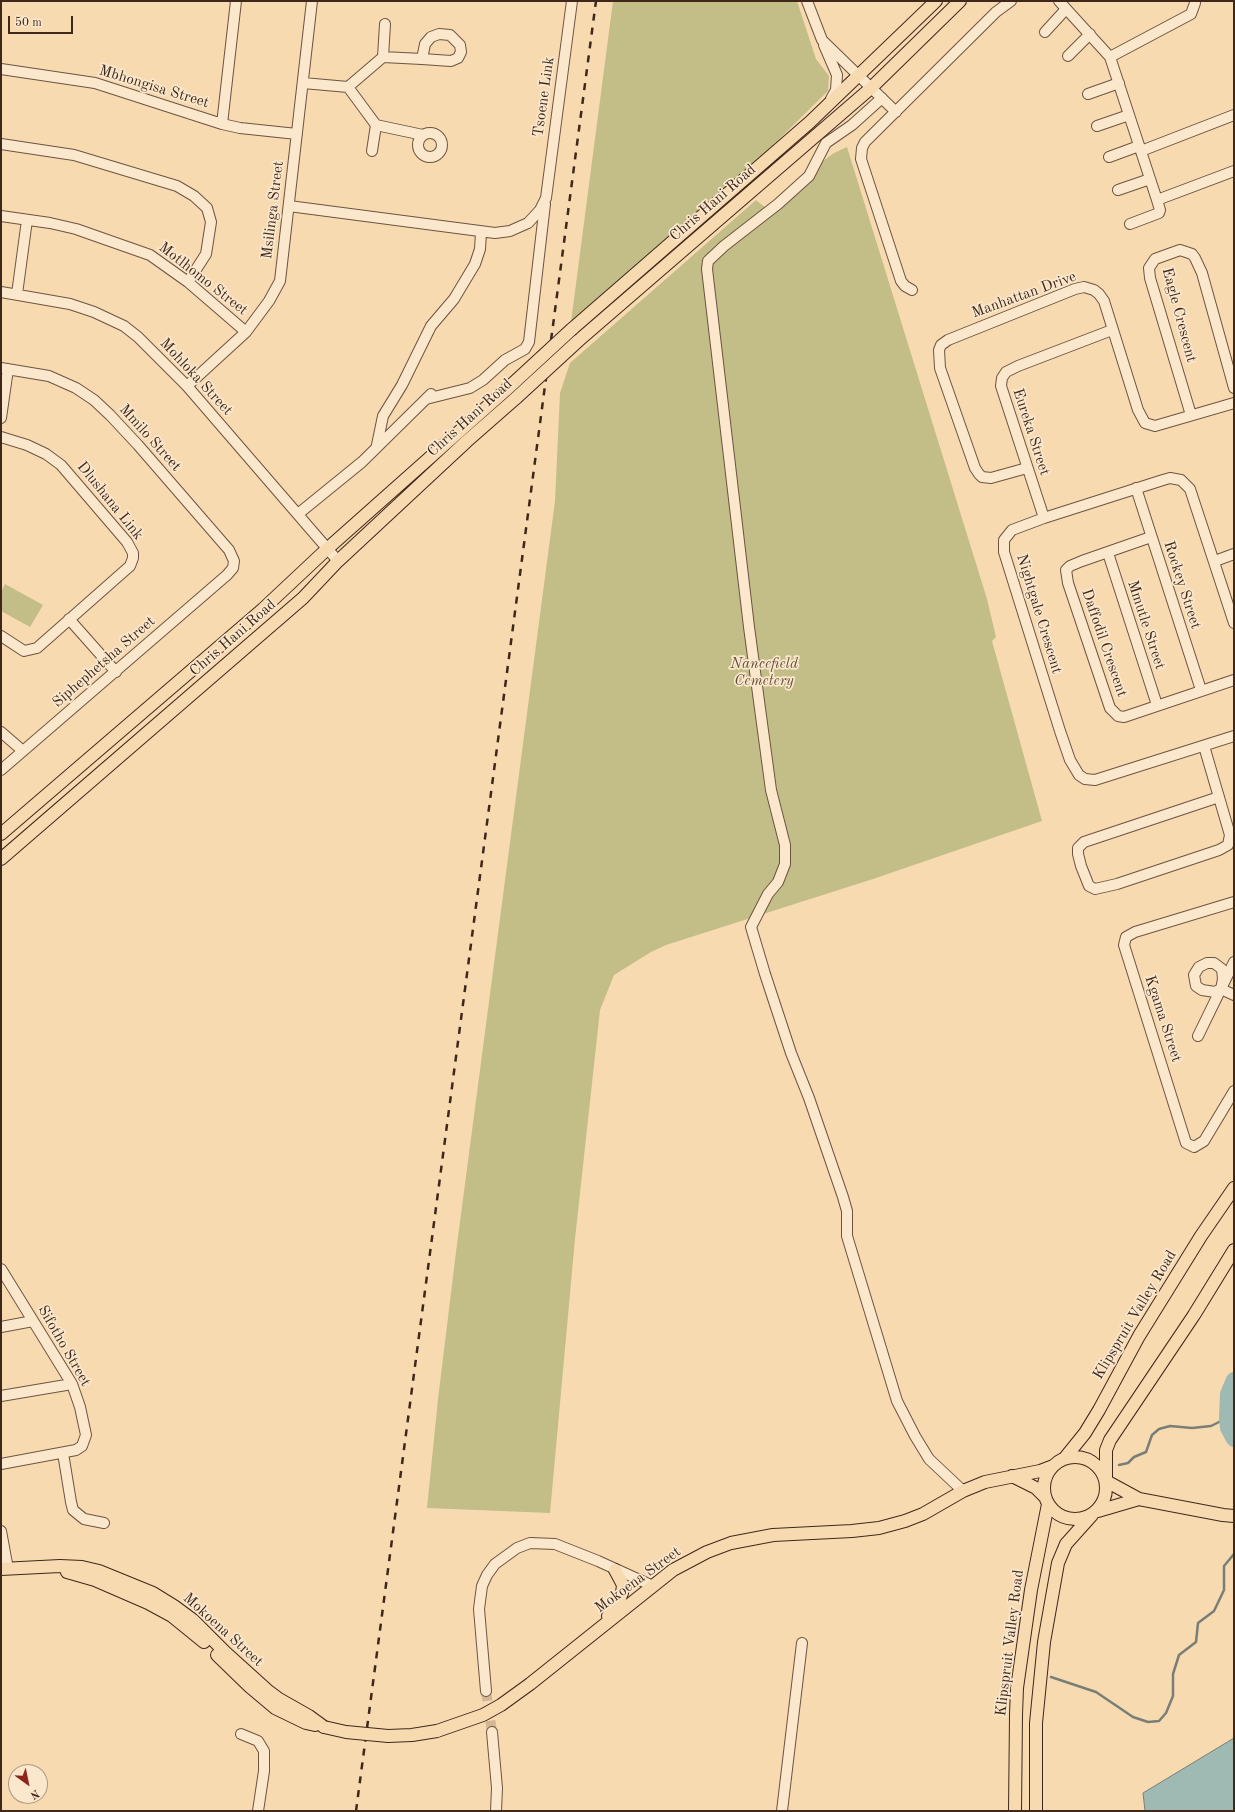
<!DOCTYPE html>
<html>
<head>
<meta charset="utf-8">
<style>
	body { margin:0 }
	#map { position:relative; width:1235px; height:1812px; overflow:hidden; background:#f8dab1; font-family:"Old Standard TT",serif }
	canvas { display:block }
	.frame { position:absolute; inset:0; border:2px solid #3f271c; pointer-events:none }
	.north { position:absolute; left:8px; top:1764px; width:40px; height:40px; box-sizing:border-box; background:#fae7cc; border:1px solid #af9a86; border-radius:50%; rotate:147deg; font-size:11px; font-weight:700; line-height:16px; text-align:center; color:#3f271c }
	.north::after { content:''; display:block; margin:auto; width:14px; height:18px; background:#8f2418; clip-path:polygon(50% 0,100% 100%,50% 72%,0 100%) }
	.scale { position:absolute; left:8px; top:16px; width:65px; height:18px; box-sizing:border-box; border:2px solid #3f271c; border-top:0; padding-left:5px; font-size:12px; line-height:14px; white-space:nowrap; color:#3f271c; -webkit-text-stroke:3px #fae7cc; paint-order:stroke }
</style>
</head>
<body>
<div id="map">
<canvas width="1235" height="1812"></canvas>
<div class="frame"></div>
<div class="north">N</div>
<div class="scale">50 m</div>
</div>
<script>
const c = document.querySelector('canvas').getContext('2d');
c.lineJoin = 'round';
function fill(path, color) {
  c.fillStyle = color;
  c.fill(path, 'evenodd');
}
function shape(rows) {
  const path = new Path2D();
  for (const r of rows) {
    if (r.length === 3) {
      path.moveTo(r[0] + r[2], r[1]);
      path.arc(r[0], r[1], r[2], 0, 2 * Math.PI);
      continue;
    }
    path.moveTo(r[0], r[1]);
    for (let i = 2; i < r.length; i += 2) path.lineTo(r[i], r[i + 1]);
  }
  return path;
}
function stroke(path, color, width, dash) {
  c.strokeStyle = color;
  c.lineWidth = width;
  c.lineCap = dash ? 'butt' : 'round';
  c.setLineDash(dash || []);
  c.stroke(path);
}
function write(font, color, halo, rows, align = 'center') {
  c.font = font + ' "Old Standard TT",serif';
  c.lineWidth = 3.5;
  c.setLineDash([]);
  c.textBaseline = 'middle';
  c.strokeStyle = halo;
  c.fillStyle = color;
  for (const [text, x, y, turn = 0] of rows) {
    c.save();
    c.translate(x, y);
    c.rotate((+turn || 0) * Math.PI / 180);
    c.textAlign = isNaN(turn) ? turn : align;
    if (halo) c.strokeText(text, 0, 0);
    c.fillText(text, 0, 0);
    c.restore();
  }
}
fill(shape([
	[613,1,797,1,816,59,829,76,828,91,770,148,571,322],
	[847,147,987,599,996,637,992,641,1042,821,873,879,666,945,651,952,614,975,600,1010,575,1239,550,1513,427,1508,438,1399,456,1252,555,501,560,393,570,363,756,200,766,208,804,175,834,153],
	[5,584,43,605,30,627,1,611,1,592]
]), '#c3be88');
const water = shape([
	[1234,1738,1234,1811,1145,1811,1143,1793,1234,1738]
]);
fill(water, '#9fb9b3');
stroke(water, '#797f77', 1);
stroke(shape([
	[1119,1465,1128,1463,1134,1457,1146,1452,1152,1435,1159,1429,1170,1426,1192,1428,1211,1426,1227,1418],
	[1051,1677,1096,1692,1133,1717,1148,1722,1159,1721,1166,1713,1173,1696,1173,1674,1179,1655,1196,1642,1198,1623,1214,1611,1224,1590,1224,1566,1234,1554]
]), '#797f77', 2.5);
stroke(shape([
	[1234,1380,1228,1394,1227,1418,1228,1428,1234,1439]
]), '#9fb9b3', 16);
stroke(shape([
	[486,1691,492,1732]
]), '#d3b693', 10, [10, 5]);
const minor = shape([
	[807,1,822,40,896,112],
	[1059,1,1110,57,1157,200,1160,210,1159,213,1130,224],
	[1045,32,1066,9],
	[824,45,837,75,836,90,831,99],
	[1068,56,1090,34],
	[383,57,385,24],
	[1110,57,1191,14,1195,3],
	[1,69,95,83,222,124,240,128,297,134],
	[303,83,348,87,383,57,422,59,451,61,458,58,461,52,460,45,450,35,439,34,431,37,425,44,422,59],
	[348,87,376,125,423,135],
	[1088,94,1119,83],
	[882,98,852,125,826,143,809,176,778,204,724,246,708,261,707,269,749,627,771,790,785,845,785,864,778,882,768,894,751,927,765,974,791,1053,809,1098,843,1197,847,1211,847,1236,897,1401,915,1436,929,1459,963,1491],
	[222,124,236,1],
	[1097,126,1129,115],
	[430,145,12],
	[1,144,74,155,177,186,194,196,207,208,211,222,206,254,188,282],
	[372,151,376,125],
	[1141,151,1234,115],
	[1109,157,1139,146],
	[1118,190,1150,179],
	[1157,200,1234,171],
	[289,206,495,233,510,231,528,223,540,210,546,198,572,1],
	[1,216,50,223,76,229,150,255,188,282,246,332],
	[912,290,905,286,901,281,861,159,862,148,865,142,996,12,1011,1],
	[1,292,70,304,94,312,124,326,138,337,187,386,338,561],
	[17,294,27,220],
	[1,368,49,376,76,388,94,400,110,415,138,445,229,550,234,561,233,568,227,575,1,770],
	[187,386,246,332,269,301,280,281,312,1],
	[426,399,470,388,483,380,505,360,525,349,529,342,545,204],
	[1191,415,1150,278,1149,268,1155,259,1180,250,1192,254,1195,258,1202,273,1234,388],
	[1,418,8,369],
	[1,437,27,445,46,454,61,465,127,542,133,553,133,558,130,566,37,648,24,651,1,636],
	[377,445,383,416,402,385,431,326,454,299,475,264,480,249,481,232],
	[1027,468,991,478,982,477,979,474,975,468,940,368,939,350,941,345,948,340,1075,289,1084,287,1094,290,1099,294,1104,301,1138,410,1145,423,1155,426,1234,403],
	[1136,488,1201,690],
	[298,514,362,462,431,394],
	[1044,518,1001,386,1002,378,1006,372,1018,366,1112,330],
	[1151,537,1082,561,1070,566,1066,570,1068,583,1110,708,1118,716,1124,717,1234,680],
	[1108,553,1157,705],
	[1215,561,1234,554],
	[69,619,116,672],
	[1234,623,1190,489,1181,480,1170,478,1163,480,1044,518,1012,530,1004,540,1004,552,1060,731,1070,760,1079,775,1085,779,1095,780,1234,736],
	[1,732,23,751],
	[1204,746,1230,835,1228,845,1219,850,1117,884,1095,889,1089,886,1081,866,1078,854,1078,848,1084,842,1219,797],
	[1234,902,1135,932,1126,937,1124,945,1186,1143,1194,1147,1204,1141,1234,1091],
	[1207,963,1214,963,1222,969,1223,979,1221,989,1215,992,1202,990,1196,986,1194,975,1199,967,1207,963],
	[1221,989,1234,995],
	[1198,1036,1234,962],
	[1,1269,72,1384,80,1407,86,1435,82,1446,76,1450,1,1464],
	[1,1327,33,1321],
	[1,1396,72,1384],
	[63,1453,71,1502,73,1510,84,1519,104,1523],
	[1,1531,8,1569],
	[486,1691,479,1609,482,1586,487,1575,495,1564,517,1548,530,1543,555,1544,598,1561,653,1586],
	[492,1732,497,1788,496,1811],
	[241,1734,258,1741,264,1751,264,1771,258,1811],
	[782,1811,802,1643]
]);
const major = shape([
	[572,329,810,122,936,1],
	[578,341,871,88,960,1],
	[1,834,263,609,327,549,507,389],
	[1,859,303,598,338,561,467,441,516,398],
	[1075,1488,31],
	[1064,1459,1085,1433,1099,1410,1139,1336,1201,1236,1234,1188],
	[1012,1476,1036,1488,1044,1496],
	[1106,1479,1106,1450,1110,1440,1194,1315,1234,1250],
	[1106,1481,1139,1499,1223,1515,1234,1516],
	[1098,1511,1139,1499],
	[1,1569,60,1566,82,1567,99,1571,153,1593,174,1606,193,1620,226,1653,267,1690,279,1699,309,1716,324,1727],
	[67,1572,95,1580,148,1603,172,1616,204,1642],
	[608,1616,620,1598,622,1593,623,1585,615,1570],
	[217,1655,250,1687,275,1708,306,1723,315,1725],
	[437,1731,483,1715,501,1705,530,1684,673,1570,707,1552,731,1543,773,1535,852,1531,879,1528,905,1521,923,1514,963,1491,985,1482,1040,1471,1053,1466],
	[1015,1811,1016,1715,1017,1688,1031,1590,1048,1504],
	[1036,1811,1036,1723,1044,1642,1055,1580,1058,1563,1066,1544,1092,1515]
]);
stroke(minor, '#6d5441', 12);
stroke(major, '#3f271c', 14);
stroke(minor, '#fae7cc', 10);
stroke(major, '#f8dab1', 12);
stroke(shape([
	[356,1811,596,1]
]), '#3f271c', 2.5, [7, 7]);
const majorBridge = shape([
	[507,389,572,329],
	[516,398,578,341],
	[324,1727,346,1732,388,1736,412,1735,437,1731]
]);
stroke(majorBridge, '#3f271c', 14, []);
stroke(majorBridge, '#f8dab1', 12);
write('15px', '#3f271c', '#fae7cc', [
	["Mbhongisa Street",154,87,17],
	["Tsoene Link",544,97,-82],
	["Chris Hani Road",713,203,-41],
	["Msilinga Street",273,210,-83],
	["Motlhomo Street",203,279,38],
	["Manhattan Drive",1024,295,-20],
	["Eagle Crescent",1179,315,75],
	["Mohloka Street",196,377,47],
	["Chris Hani Road",470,418,-42],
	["Eureka Street",1031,432,72],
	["Mmilo Street",150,438,48],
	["Dlushana Link",110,501,51],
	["Rockey Street",1182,585,72],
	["Nightgale Crescent",1039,614,73],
	["Mmutle Street",1146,625,72],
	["Chris Hani Road",233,638,-41],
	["Daffodil Crescent",1104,643,71],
	["Siphephetsha Street",104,662,-41],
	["Kgama Street",1163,1019,72],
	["Klipspruit Valley Road",1135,1315,-59],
	["Sifotho Street",64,1346,60],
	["Mokoena Street",638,1580,-36],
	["Mokoena Street",223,1630,42],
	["Klipspruit Valley Road",1010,1643,-83]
]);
write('italic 15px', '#604d37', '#fae7cc', [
	["Nancefield",764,664],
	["Cemetery",764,681]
]);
</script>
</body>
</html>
